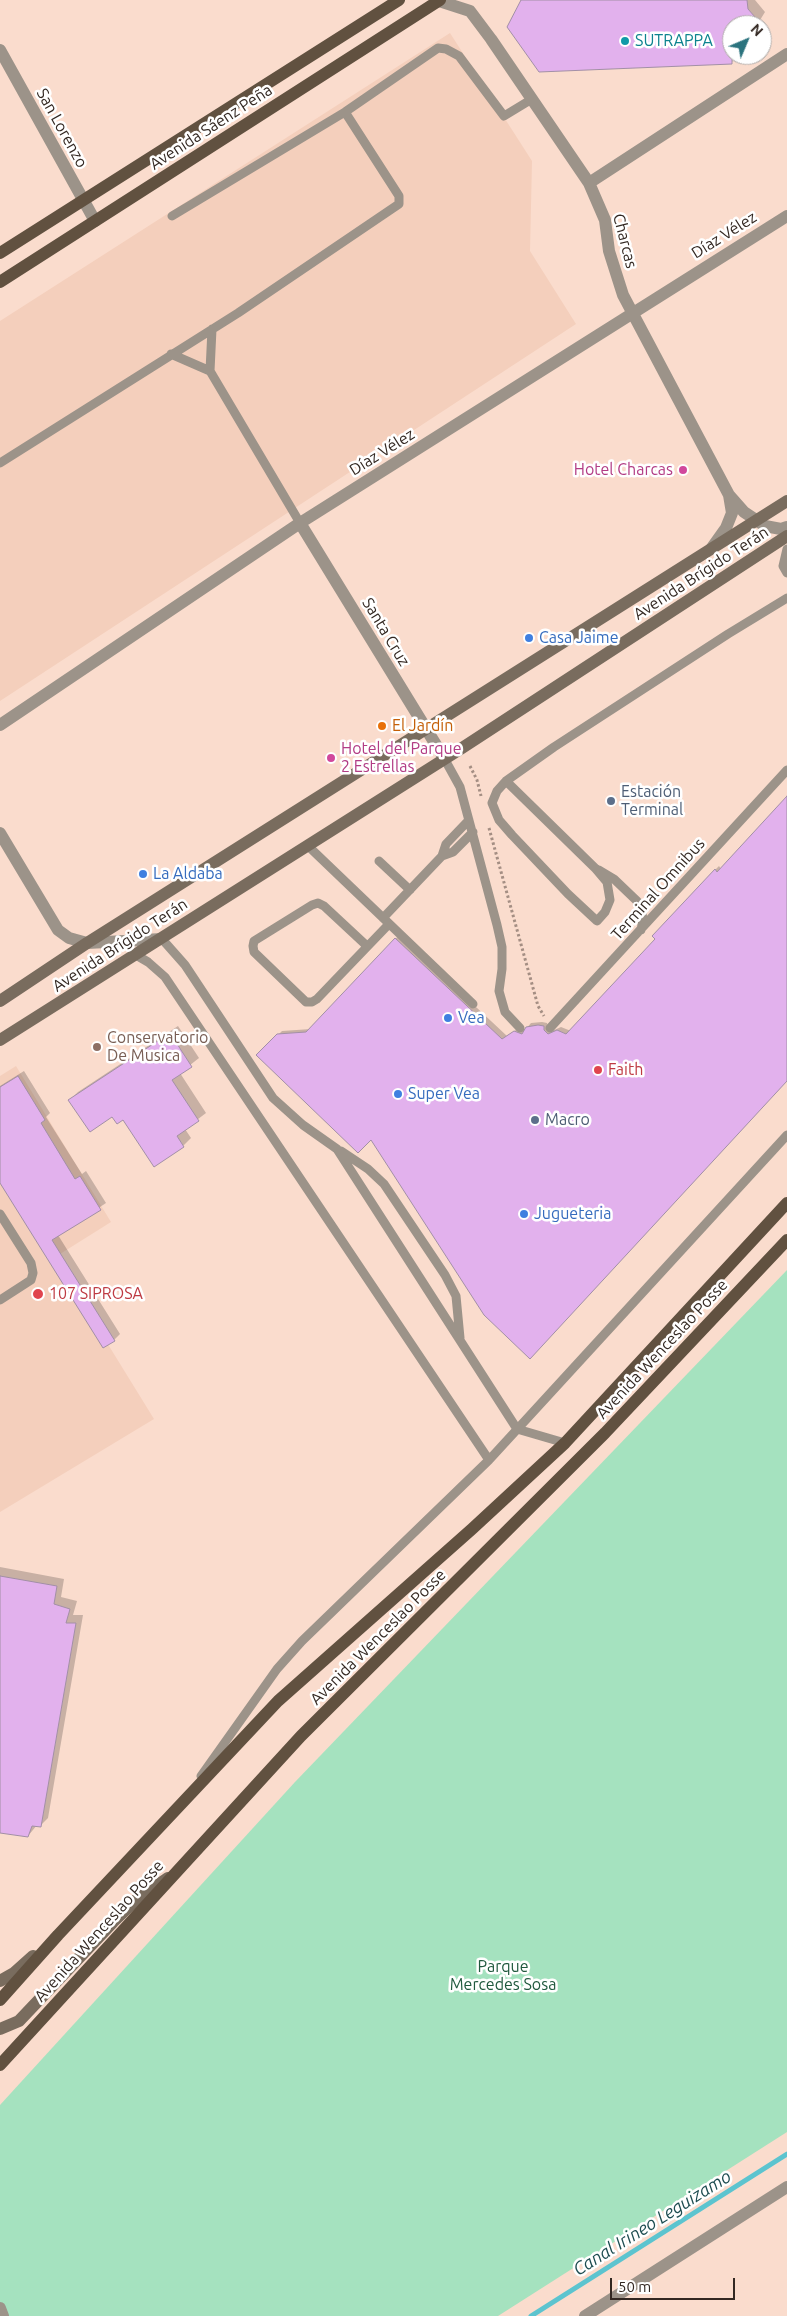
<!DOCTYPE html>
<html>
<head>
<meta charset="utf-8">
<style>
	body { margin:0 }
	#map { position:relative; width:787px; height:2316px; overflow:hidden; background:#fadccd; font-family:Ubuntu,sans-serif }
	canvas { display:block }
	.north { position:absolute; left:722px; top:15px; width:50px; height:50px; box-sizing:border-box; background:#fff; border:1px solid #ada9a7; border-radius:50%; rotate:45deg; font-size:14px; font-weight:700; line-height:20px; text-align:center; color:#332822 }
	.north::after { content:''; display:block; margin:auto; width:18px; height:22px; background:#2b737e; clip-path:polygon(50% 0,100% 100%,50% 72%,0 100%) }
	.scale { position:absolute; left:610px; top:2278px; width:125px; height:22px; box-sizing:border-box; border:2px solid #332822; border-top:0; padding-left:6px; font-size:15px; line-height:18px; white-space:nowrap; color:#332822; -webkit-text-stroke:4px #fff; paint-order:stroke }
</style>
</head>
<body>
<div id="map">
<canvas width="787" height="2316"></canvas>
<div class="north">N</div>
<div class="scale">50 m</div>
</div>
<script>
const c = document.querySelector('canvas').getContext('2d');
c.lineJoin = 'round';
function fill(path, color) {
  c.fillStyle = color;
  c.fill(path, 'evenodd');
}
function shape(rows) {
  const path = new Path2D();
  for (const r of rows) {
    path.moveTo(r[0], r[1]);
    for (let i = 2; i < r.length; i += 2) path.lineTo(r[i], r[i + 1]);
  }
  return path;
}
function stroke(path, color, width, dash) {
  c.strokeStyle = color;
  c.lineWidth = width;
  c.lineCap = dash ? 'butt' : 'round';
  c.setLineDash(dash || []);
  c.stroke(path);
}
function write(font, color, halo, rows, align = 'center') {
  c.font = font + ' Ubuntu,sans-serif';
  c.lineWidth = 5;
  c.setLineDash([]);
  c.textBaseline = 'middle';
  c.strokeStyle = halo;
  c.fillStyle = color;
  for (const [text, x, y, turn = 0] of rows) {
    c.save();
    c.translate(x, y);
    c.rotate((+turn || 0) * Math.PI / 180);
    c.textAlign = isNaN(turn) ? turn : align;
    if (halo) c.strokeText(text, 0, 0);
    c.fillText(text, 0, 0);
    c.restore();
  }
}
fill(shape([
	[450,33,532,161,530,251,576,324,0,701,0,321],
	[16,1066,111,1222,60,1254,0,1159,0,1076],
	[0,1169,154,1419,0,1512]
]), '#f4cfbc');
fill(shape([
	[787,1270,787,2132,498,2316,0,2316,0,2105,295,1782]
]), '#a5e2bf');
fill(shape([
	[522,0,755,0,765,12,757,25,732,25,732,55,739,55,731,63],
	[787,798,787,1080,371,1138,258,1055,282,1031,311,1029,399,935,507,1036,519,1028,525,1030,531,1023,542,1022,547,1023,548,1026,552,1031,561,1027,571,1031,657,939,715,870,719,866,721,869],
	[178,1026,199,1058,180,1073,206,1113,185,1129,191,1138,183,1146,123,1118,70,1100,78,1092],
	[24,1071,50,1113,46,1117,82,1174,86,1171,106,1203,58,1235,120,1334,114,1340,0,1181,0,1086],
	[0,1567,64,1579,61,1597,77,1601,73,1615,83,1615,48,1818,40,1826,37,1825,28,1836,0,1831]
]), '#0003');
stroke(shape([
	[531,2316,787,2154]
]), '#5cc4cf', 5);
const building = shape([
	[521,0,747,0,748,9,762,25,732,25,732,64,539,72,507,27,521,0],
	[787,796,787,1081,530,1359,484,1315,371,1140,358,1153,256,1055,277,1034,306,1032,395,938,502,1039,514,1031,522,1034,526,1027,538,1025,544,1026,544,1030,548,1034,557,1030,566,1034,655,939,652,936,715,869,717,872,787,796],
	[170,1033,192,1067,172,1080,199,1121,177,1136,184,1147,154,1167,123,1120,117,1124,112,1117,90,1132,68,1100,170,1033],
	[18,1076,45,1120,41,1123,75,1179,80,1176,101,1210,52,1240,115,1341,103,1348,0,1183,0,1087,18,1076],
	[0,1576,57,1586,54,1604,70,1609,66,1623,76,1623,41,1827,32,1826,28,1837,0,1833,0,1576]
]);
fill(building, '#e2b1ed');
stroke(building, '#a28fa6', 1);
stroke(shape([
	[470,766,477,780,481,796],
	[489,828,538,1006,544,1016]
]), '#a48e83', 3, [2.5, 2.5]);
stroke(shape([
	[172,216,345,112,438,48,446,49,459,56,504,116,532,99],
	[171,354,210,371,300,523],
	[210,371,212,329],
	[0,463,238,313,399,204,399,196,345,112],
	[787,549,783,566,787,573],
	[444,758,460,787,497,925,502,947,502,969,499,991,505,1012,520,1028],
	[506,781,596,869,607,882,610,900,605,912,597,921,568,894,512,835,499,820,492,803,497,791,506,781,554,747,728,634,787,598],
	[307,845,473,1004],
	[442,856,453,852,473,832],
	[379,861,410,890],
	[599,870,614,879,637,901,641,909,643,919,641,930],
	[383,918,442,856,446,844,469,820],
	[162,939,185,965,273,1098,303,1125,337,1149,517,1429,565,1443],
	[367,946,324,906,318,903,312,905,254,941,253,946,254,952,306,1002,312,1002,317,999,340,975,389,924],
	[136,955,148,962,165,977,489,1460],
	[550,1028,787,770],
	[341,1151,368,1169,384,1184,445,1275,456,1296,460,1338],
	[0,1214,31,1263,33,1273,31,1280,0,1300],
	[201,1776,277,1669,302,1641,489,1460,787,1135]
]), '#9c9389', 9);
stroke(shape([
	[436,0,470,11,491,39,589,183,605,220,609,251,623,295,729,495,744,512,765,526,781,529,787,527],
	[0,50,95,221],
	[589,183,787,54],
	[300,523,444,758],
	[711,549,726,528,732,513,729,495],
	[0,725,300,523,787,216],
	[0,833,58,930,69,938,87,943,162,939],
	[0,2308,3,2316],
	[585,2316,787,2187]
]), '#9c9389', 12);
stroke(shape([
	[0,1001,87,943,787,501],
	[0,1040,462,748,787,536],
	[0,1981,14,1973,33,1956],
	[0,2029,19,2021,113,1922,136,1900,168,1878]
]), '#796c5e', 12);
stroke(shape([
	[0,253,399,0],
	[0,282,440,0],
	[0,2000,58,1935,278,1701,472,1529,565,1443,787,1203],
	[0,2065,301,1736,605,1433,787,1240]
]), '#615140', 12);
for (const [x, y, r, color] of [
	[625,41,5,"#0f9aa8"],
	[683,470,5,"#d1479c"],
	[529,638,5,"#3f7fe0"],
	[382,726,5,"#e8710a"],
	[331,758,5,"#d1479c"],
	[611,801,5,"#5c6f8a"],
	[143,874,5,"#3f7fe0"],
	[448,1018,5,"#3f7fe0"],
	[97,1047,5,"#8d6e63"],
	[598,1070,5,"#e0444e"],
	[398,1094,5,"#3f7fe0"],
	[535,1120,5,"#5c6f8a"],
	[524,1214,5,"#3f7fe0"],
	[38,1294,6,"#e0444e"]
]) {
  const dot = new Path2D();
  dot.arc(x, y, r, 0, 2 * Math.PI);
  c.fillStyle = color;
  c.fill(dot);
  stroke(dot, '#fff', 2);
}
write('16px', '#0d838f', '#fff', [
	["SUTRAPPA",635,41]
], 'left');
write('16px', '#332822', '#fff', [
	["Avenida Sáenz Peña",211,127,-33],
	["San Lorenzo",62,128,61],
	["Díaz Vélez",724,235,-32],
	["Charcas",625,241,76],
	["Díaz Vélez",382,452,-32],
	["Avenida Brígido Terán",701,573,-33],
	["Santa Cruz",386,632,59],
	["Terminal Omnibus",658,889,-48],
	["Avenida Brígido Terán",120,945,-33],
	["Avenida Wenceslao Posse",662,1349,-47],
	["Avenida Wenceslao Posse",378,1637,-45],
	["Avenida Wenceslao Posse",99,1931,-48]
]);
write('16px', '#b23c85', '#fff', [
	["Hotel Charcas",673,470],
	["Hotel del Parque",341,749,"left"],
	["2 Estrellas",341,767,"left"]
], 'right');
write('16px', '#366cbe', '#fff', [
	["Casa Jaime",539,638],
	["La Aldaba",153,874],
	["Vea",458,1018],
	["Super Vea",408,1094],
	["Jugueteria",534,1214]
], 'left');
write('16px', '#c56008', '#fff', [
	["El Jardín",392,726]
], 'left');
write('16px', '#4e5e75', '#fff', [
	["Estación",621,792],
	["Terminal",621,810],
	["Macro",545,1120]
], 'left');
write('16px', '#785e54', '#fff', [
	["Conservatorio",107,1038],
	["De Musica",107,1056]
], 'left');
write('16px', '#be3a42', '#fff', [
	["Faith",608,1070],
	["107 SIPROSA",49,1294]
], 'left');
write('16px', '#20593e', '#fff', [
	["Parque",503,1967],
	["Mercedes Sosa",503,1985]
]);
write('italic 18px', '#1d4c50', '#fff', [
	["Canal Irineo Leguizamo",652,2223,-32]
]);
</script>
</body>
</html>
